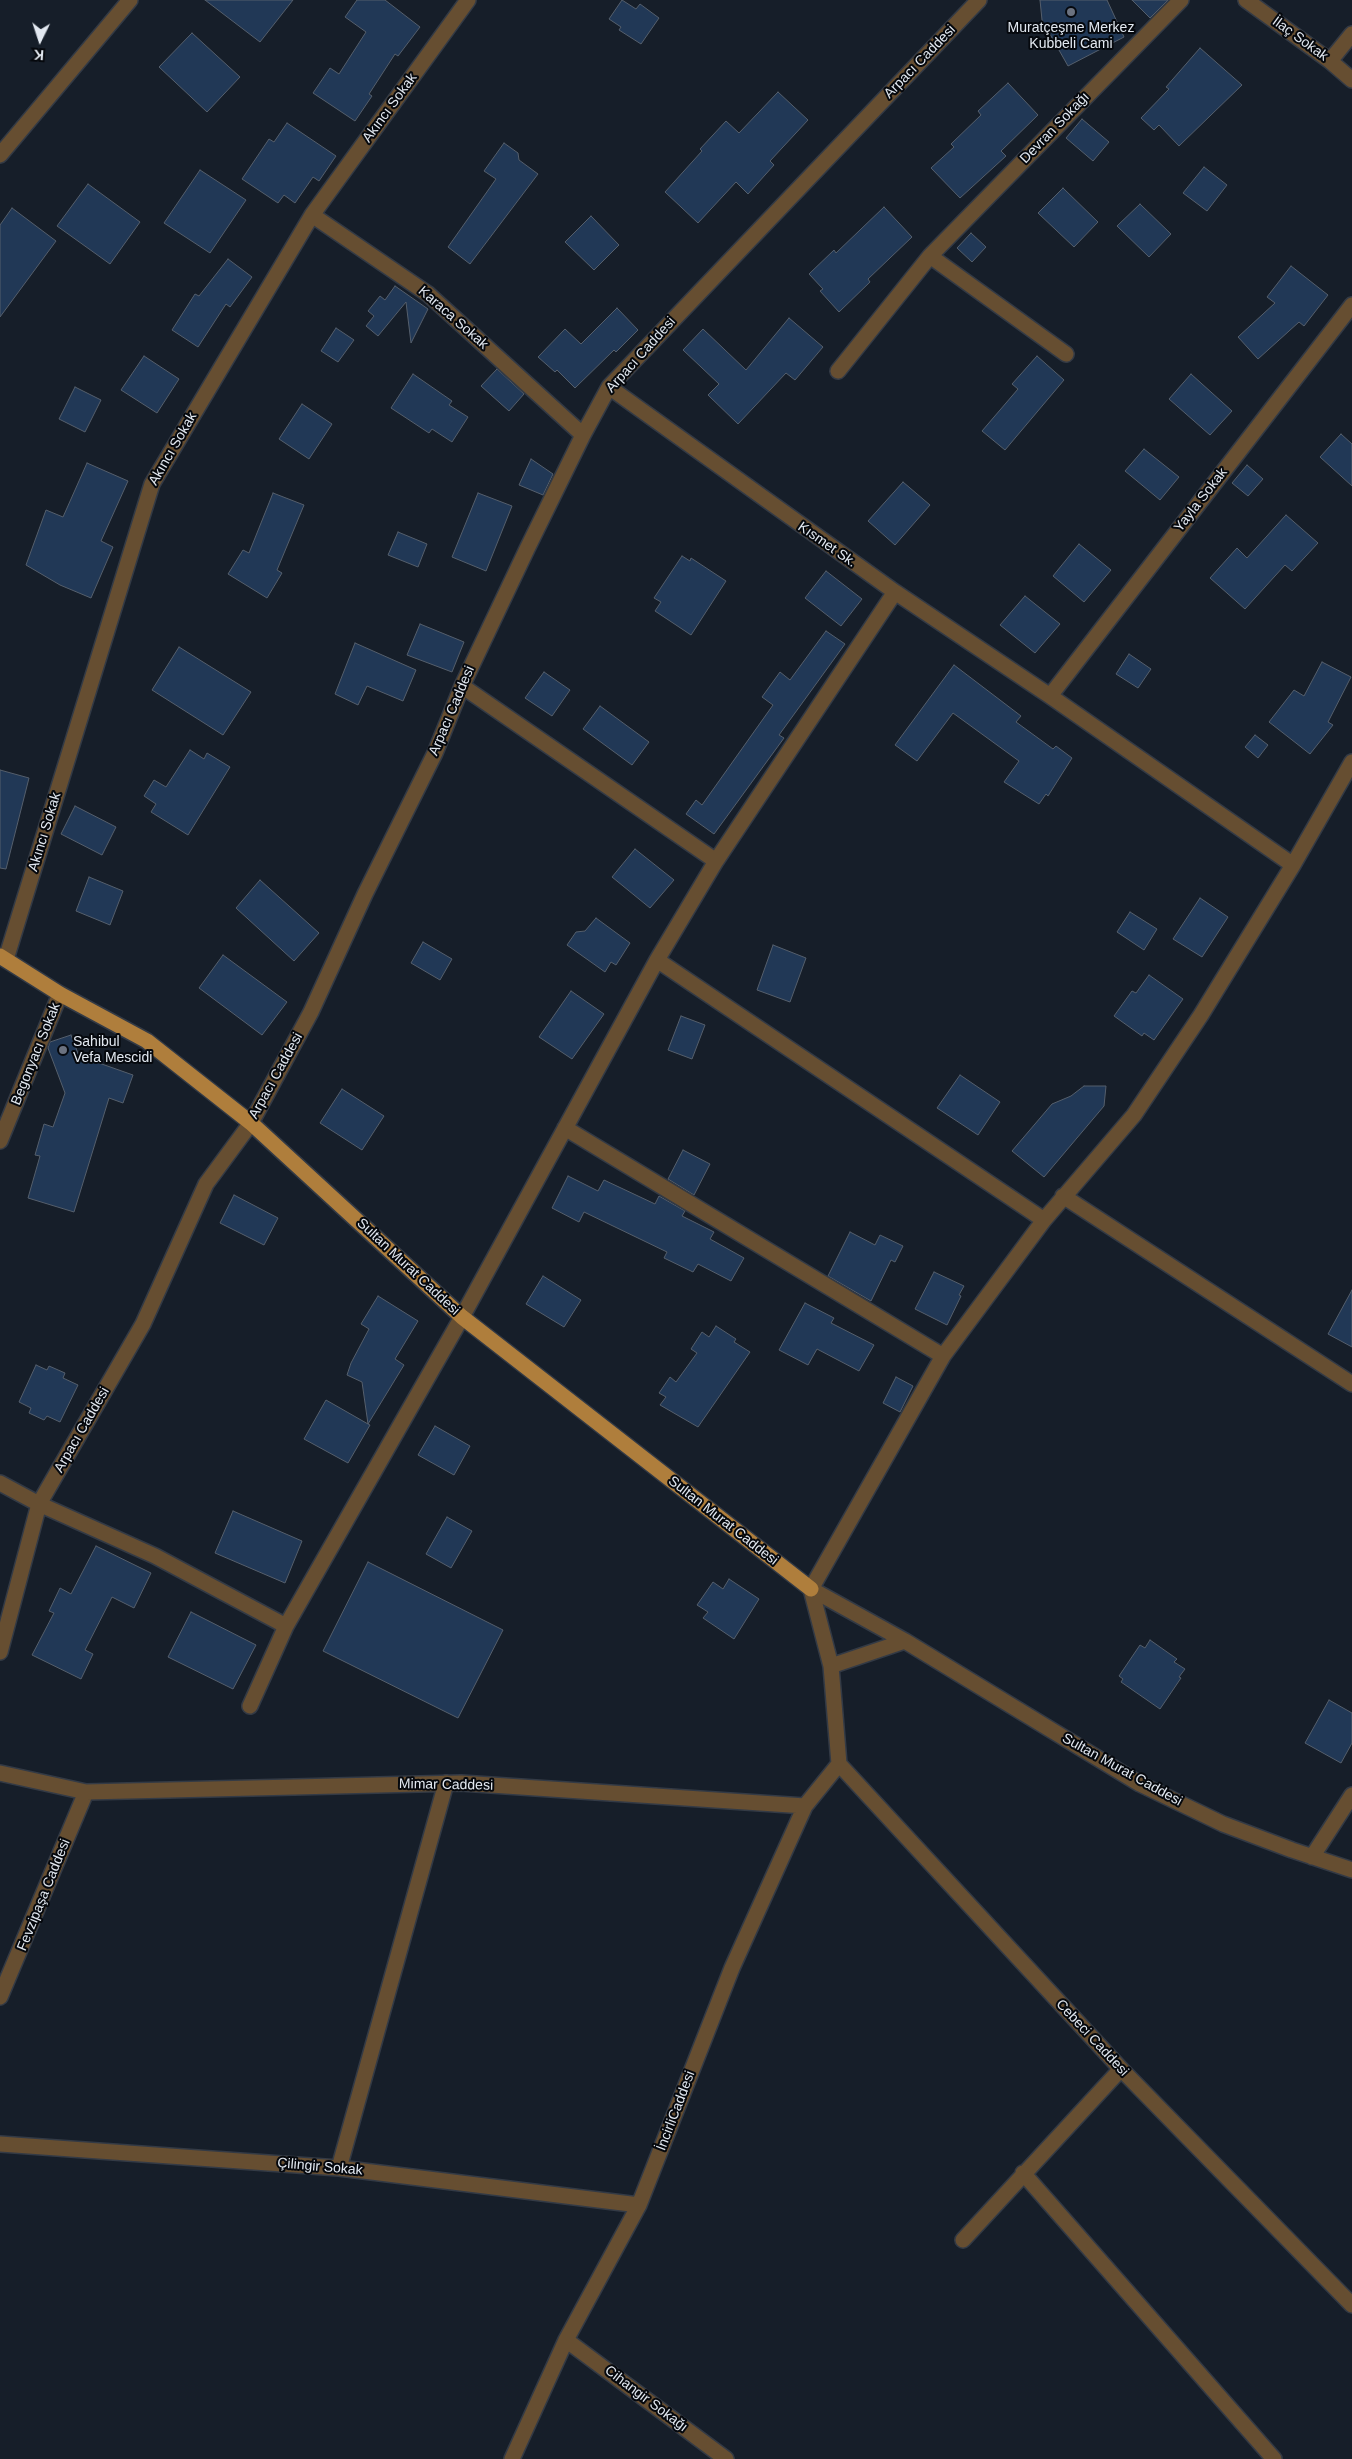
<!DOCTYPE html>
<html>
<head>
<meta charset="utf-8">
<style>
	body { margin:0 }
	#map { position:relative; width:1352px; height:2459px; overflow:hidden; background:#161e29; font-family:Helvetica,sans-serif }
	canvas { display:block }
	.north { position:absolute; left:15px; top:15px; width:50px; height:50px; -webkit-text-stroke:4px #05080d; paint-order:stroke; rotate:184deg; font-size:14px; font-weight:700; line-height:20px; text-align:center; color:#e2e8f0 }
	.north::after { content:''; display:block; margin:auto; width:18px; height:22px; background:#e2e8f0; clip-path:polygon(50% 0,100% 100%,50% 72%,0 100%) }
</style>
</head>
<body>
<div id="map">
<canvas width="1352" height="2459"></canvas>
<div class="north">K</div>
</div>
<script>
const c = document.querySelector('canvas').getContext('2d');
c.lineJoin = 'round';
function fill(path, color) {
  c.fillStyle = color;
  c.fill(path, 'evenodd');
}
function shape(rows) {
  const path = new Path2D();
  for (const r of rows) {
    path.moveTo(r[0], r[1]);
    for (let i = 2; i < r.length; i += 2) path.lineTo(r[i], r[i + 1]);
  }
  return path;
}
function stroke(path, color, width, dash) {
  c.strokeStyle = color;
  c.lineWidth = width;
  c.lineCap = dash ? 'butt' : 'round';
  c.setLineDash(dash || []);
  c.stroke(path);
}
function write(font, color, halo, rows, align = 'center') {
  c.font = font + ' Helvetica,sans-serif';
  c.lineWidth = 4;
  c.setLineDash([]);
  c.textBaseline = 'middle';
  c.strokeStyle = halo;
  c.fillStyle = color;
  for (const [text, x, y, turn = 0] of rows) {
    c.save();
    c.translate(x, y);
    c.rotate((+turn || 0) * Math.PI / 180);
    c.textAlign = isNaN(turn) ? turn : align;
    if (halo) c.strokeText(text, 0, 0);
    c.fillText(text, 0, 0);
    c.restore();
  }
}
const building = shape([
	[205,0,293,0,260,42,205,0],
	[357,0,385,0,420,27,398,56,395,54,369,94,372,96,355,121,313,93,330,68,339,74,366,32,345,17,357,0],
	[622,0,636,9,640,4,659,18,641,44,619,30,621,27,609,19,622,0],
	[1040,0,1107,0,1124,37,1068,66,1042,20,1040,0],
	[1132,0,1168,0,1150,18,1132,0],
	[192,33,240,77,207,112,159,67,192,33],
	[1200,48,1242,85,1179,146,1159,125,1154,130,1141,118,1169,89,1166,87,1200,48],
	[1008,83,1038,115,1001,151,1006,156,960,198,931,168,954,147,951,144,981,115,978,111,1008,83],
	[778,92,808,120,770,161,774,165,748,194,736,182,698,223,665,192,702,151,700,149,726,121,739,133,778,92],
	[1082,119,1109,142,1093,161,1066,138,1082,119],
	[287,123,336,156,319,181,313,177,295,203,284,195,278,203,242,179,269,139,274,142,287,123],
	[504,143,518,153,519,160,538,174,470,264,448,247,496,179,484,171,504,143],
	[1204,167,1227,185,1207,211,1183,193,1204,167],
	[200,170,246,200,210,253,164,223,200,170],
	[88,184,140,222,110,264,57,226,88,184],
	[1063,188,1098,222,1074,247,1038,213,1063,188],
	[1140,204,1171,234,1149,257,1117,226,1140,204],
	[884,207,912,237,868,279,870,282,839,312,820,291,823,289,809,274,834,250,836,253,884,207],
	[12,208,56,241,0,317,0,225,12,208],
	[591,216,619,245,594,270,565,242,591,216],
	[971,233,986,247,972,262,957,248,971,233],
	[228,259,252,277,230,307,226,304,198,347,172,330,195,294,199,296,228,259],
	[1291,266,1328,295,1304,326,1299,322,1258,359,1238,337,1275,303,1267,297,1291,266],
	[395,286,428,309,411,343,406,302,378,336,366,326,374,316,368,311,380,296,385,300,395,286],
	[617,308,638,330,616,352,614,350,575,388,557,370,555,372,538,357,565,329,581,344,617,308],
	[789,318,823,347,795,380,786,373,738,424,708,395,719,384,683,350,703,329,746,370,789,318],
	[336,328,354,340,338,362,321,351,336,328],
	[144,356,179,379,157,413,121,390,144,356],
	[1037,356,1064,380,1005,450,982,431,1018,389,1012,384,1037,356],
	[497,369,524,394,509,411,481,386,497,369],
	[413,374,452,401,449,405,468,417,452,442,432,429,429,433,391,408,413,374],
	[1191,374,1232,411,1210,435,1169,399,1191,374],
	[75,387,101,400,85,432,59,419,75,387],
	[302,404,332,424,309,459,279,439,302,404],
	[1341,434,1352,444,1352,486,1320,457,1341,434],
	[1144,449,1179,477,1160,500,1125,471,1144,449],
	[531,459,553,474,543,495,519,485,531,459],
	[87,463,128,481,101,541,113,547,91,598,60,585,26,565,46,510,63,517,87,463],
	[1247,465,1263,479,1248,496,1232,483,1247,465],
	[903,482,930,505,895,545,868,521,903,482],
	[273,493,304,505,277,570,282,573,267,598,228,574,243,550,249,553,273,493],
	[478,493,512,506,486,571,452,557,478,493],
	[1286,515,1318,543,1292,571,1285,565,1245,609,1210,578,1237,548,1247,558,1286,515],
	[398,532,427,544,418,567,388,555,398,532],
	[1079,544,1111,570,1084,602,1053,576,1079,544],
	[682,556,690,561,691,558,726,581,691,635,655,611,661,602,654,598,682,556],
	[826,571,862,599,841,626,805,598,826,571],
	[1025,596,1060,624,1035,653,1000,625,1025,596],
	[420,624,464,642,452,672,407,655,420,624],
	[826,631,845,644,779,735,784,738,714,834,686,814,696,800,702,805,773,705,762,697,780,672,790,680,826,631],
	[355,643,416,670,403,701,367,686,358,705,335,694,355,643],
	[179,647,251,692,223,735,152,690,179,647],
	[1129,654,1151,669,1138,688,1116,674,1129,654],
	[1322,662,1351,677,1328,722,1333,725,1310,754,1269,722,1294,690,1304,696,1322,662],
	[954,665,1021,716,1016,722,1053,749,1056,746,1072,758,1048,796,1046,794,1039,804,1004,782,1019,761,953,713,917,761,895,745,954,665],
	[544,672,570,690,552,716,525,698,544,672],
	[600,706,649,742,632,765,583,729,600,706],
	[1255,735,1268,745,1258,758,1245,747,1255,735],
	[190,750,204,759,207,753,230,767,188,835,151,812,156,804,144,796,154,780,166,787,190,750],
	[0,770,29,778,6,869,0,868,0,770],
	[75,806,116,827,102,855,61,834,75,806],
	[635,849,674,880,650,908,612,877,635,849],
	[89,877,123,891,110,925,76,911,89,877],
	[260,880,319,933,294,961,236,908,260,880],
	[1200,898,1228,917,1202,957,1173,939,1200,898],
	[1130,912,1157,929,1144,950,1117,932,1130,912],
	[596,918,630,943,616,965,611,962,605,972,567,945,576,932,585,931,596,918],
	[423,942,452,959,440,980,411,963,423,942],
	[773,945,806,958,790,1002,757,990,773,945],
	[223,955,287,1002,262,1035,199,988,223,955],
	[1149,975,1183,999,1154,1040,1144,1033,1142,1036,1114,1016,1132,991,1136,993,1149,975],
	[571,991,604,1014,572,1059,539,1037,571,991],
	[681,1016,705,1025,692,1059,668,1050,681,1016],
	[71,1035,79,1056,133,1075,123,1103,109,1098,74,1212,28,1198,40,1156,35,1155,44,1124,53,1127,65,1093,48,1048,50,1042,71,1035],
	[960,1075,1000,1102,978,1135,937,1108,960,1075],
	[1084,1086,1106,1086,1104,1106,1044,1177,1012,1151,1052,1104,1071,1096,1084,1086],
	[342,1089,384,1116,362,1150,320,1123,342,1089],
	[683,1150,710,1164,694,1195,668,1179,683,1150],
	[568,1176,598,1191,604,1180,655,1204,659,1196,685,1211,682,1216,714,1232,710,1239,744,1258,731,1281,698,1264,693,1272,664,1258,667,1252,584,1212,579,1222,552,1208,568,1176],
	[234,1195,278,1218,264,1245,220,1223,234,1195],
	[850,1232,875,1245,880,1235,903,1246,895,1262,891,1260,871,1301,828,1276,850,1232],
	[934,1272,964,1286,959,1295,961,1296,947,1325,915,1309,934,1272],
	[543,1276,581,1300,564,1327,526,1304,543,1276],
	[1352,1290,1352,1347,1328,1334,1352,1290],
	[378,1296,418,1321,395,1359,404,1365,368,1424,370,1425,348,1463,304,1439,326,1400,368,1424,362,1382,347,1375,351,1363,369,1329,361,1324,378,1296],
	[805,1303,834,1318,831,1323,874,1345,859,1371,817,1349,808,1365,779,1350,805,1303],
	[716,1326,736,1339,734,1342,750,1352,698,1427,660,1405,666,1397,659,1393,670,1377,676,1382,697,1353,691,1349,702,1332,709,1337,716,1326],
	[36,1365,47,1370,49,1366,65,1373,63,1378,78,1385,60,1422,47,1416,44,1420,29,1413,31,1408,19,1402,36,1365],
	[896,1377,913,1386,900,1412,883,1403,896,1377],
	[435,1426,470,1446,454,1475,418,1455,435,1426],
	[233,1511,302,1541,285,1583,215,1553,233,1511],
	[447,1517,472,1531,451,1568,426,1554,447,1517],
	[96,1546,151,1573,134,1608,112,1597,85,1650,93,1654,81,1679,32,1655,54,1613,49,1611,60,1588,71,1594,96,1546],
	[368,1562,503,1630,458,1718,323,1651,368,1562],
	[729,1579,759,1599,734,1639,703,1618,708,1612,697,1605,713,1582,723,1589,729,1579],
	[191,1612,256,1645,233,1689,168,1657,191,1612],
	[1150,1640,1177,1659,1174,1662,1185,1669,1179,1677,1181,1678,1160,1709,1121,1682,1123,1679,1119,1676,1140,1645,1145,1648,1150,1640],
	[1329,1700,1352,1713,1352,1743,1341,1763,1305,1743,1329,1700]
]);
fill(building, '#213856');
stroke(building, '#555f6c', 1);
const minor = shape([
	[1246,0,1330,61,1352,80],
	[1330,61,1352,34],
	[0,155,130,0],
	[312,215,428,294,583,435],
	[930,256,1181,0],
	[838,371,930,256,1066,354],
	[609,387,895,592,1050,696,1293,865],
	[462,686,716,861,657,960],
	[1050,696,1352,305],
	[716,861,895,592],
	[6,959,152,484,312,215,468,0],
	[565,1128,943,1356,811,1589,831,1666,839,1764],
	[0,1141,60,994],
	[1063,1196,1352,1384],
	[1044,1220,1134,1115,1201,1015,1293,865,1352,762],
	[0,1483,39,1504,155,1556,286,1626],
	[811,1589,905,1641,1140,1784,1223,1824,1292,1850,1352,1870],
	[0,1652,39,1504,143,1324,206,1184,251,1123,311,1012,365,894,435,753,462,686,527,549,583,435,609,387,979,0],
	[831,1666,905,1641],
	[250,1706,286,1626,462,1317,657,960,1044,1220,943,1356],
	[839,1764,1121,2069,1352,2305],
	[0,1773,86,1792,461,1783,805,1806],
	[1312,1857,1352,1795],
	[0,1997,86,1792],
	[0,2144,339,2168,639,2205],
	[339,2168,446,1783],
	[1023,2173,1274,2459],
	[963,2240,1121,2069],
	[566,2340,726,2459],
	[512,2459,566,2340,639,2205,732,1968,805,1806,839,1764]
]);
const major = shape([
	[0,956,60,994,147,1041,251,1123,462,1317,811,1589]
]);
stroke(minor, '#333a45', 18);
stroke(major, '#333a45', 18);
stroke(minor, '#664e31', 15);
stroke(major, '#af7e3c', 15);
for (const [x, y, r, color] of [
	[1071,12,5,"#6b7280"],
	[63,1050,5,"#6b7280"]
]) {
  const dot = new Path2D();
  dot.arc(x, y, r, 0, 2 * Math.PI);
  c.fillStyle = color;
  c.fill(dot);
  stroke(dot, '#05080d', 2);
}
write('14px', '#e2e8f0', '#05080d', [
	["Muratçeşme Merkez",1071,28],
	["Kubbeli Cami",1071,44],
	["Sahibul",73,1042,"left"],
	["Vefa Mescidi",73,1058,"left"]
]);
write('14px', '#e2e8f0', '#05080d', [
	["İlaç Sokak",1300,39,36],
	["Arpacı Caddesi",920,62,-46],
	["Akıncı Sokak",390,108,-54],
	["Devran Sokağı",1055,128,-46],
	["Karaca Sokak",453,318,41],
	["Arpacı Caddesi",641,355,-48],
	["Akıncı Sokak",173,449,-60],
	["Yayla Sokak",1201,500,-52],
	["Kısmet Sk.",827,545,35],
	["Arpacı Caddesi",452,711,-67],
	["Akıncı Sokak",45,832,-73],
	["Begonyacı Sokak",36,1054,-68],
	["Arpacı Caddesi",276,1076,-61],
	["Sultan Murat Caddesi",408,1267,43],
	["Arpacı Caddesi",82,1430,-60],
	["Sultan Murat Caddesi",723,1521,38],
	["Sultan Murat Caddesi",1122,1770,29],
	["Mimar Caddesi",446,1785,1],
	["Fevzipaşa Caddesi",44,1895,-68],
	["Cebeci Caddesi",1092,2038,47],
	["İncirliCaddesi",676,2111,-69],
	["Çilingir Sokak",320,2167,5],
	["Cihangir Sokağı",646,2399,37]
]);
</script>
</body>
</html>
